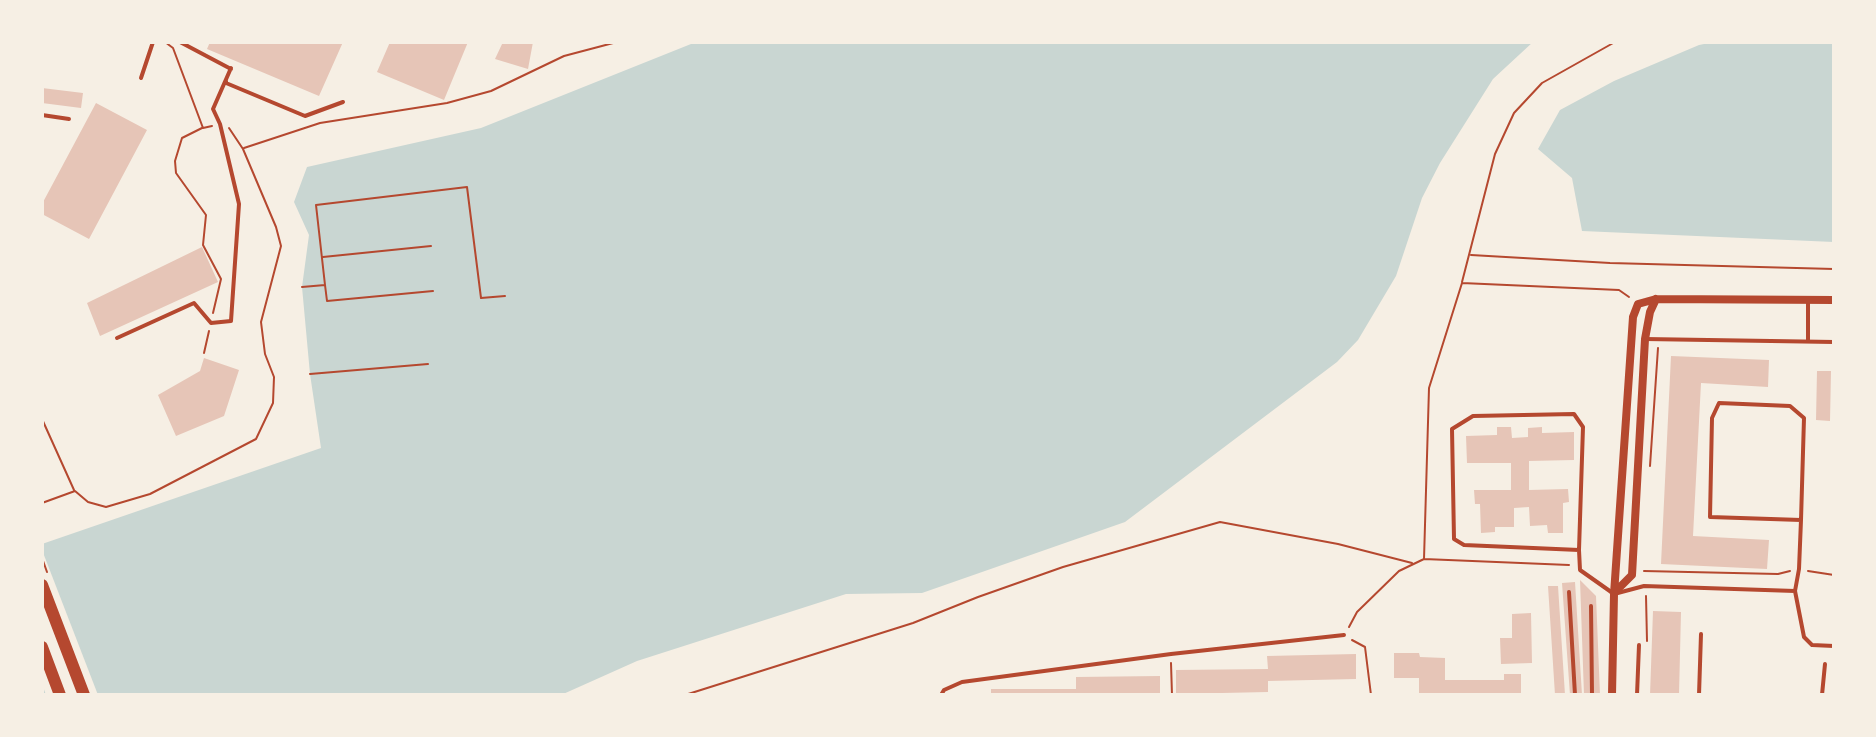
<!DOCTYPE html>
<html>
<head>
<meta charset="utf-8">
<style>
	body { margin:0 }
	#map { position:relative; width:1876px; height:737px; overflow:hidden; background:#f6efe4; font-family:Helvetica,sans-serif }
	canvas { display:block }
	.frame { position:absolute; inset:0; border:44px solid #f6efe4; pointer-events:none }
</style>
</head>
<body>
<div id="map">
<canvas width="1876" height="737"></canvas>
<div class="frame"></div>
</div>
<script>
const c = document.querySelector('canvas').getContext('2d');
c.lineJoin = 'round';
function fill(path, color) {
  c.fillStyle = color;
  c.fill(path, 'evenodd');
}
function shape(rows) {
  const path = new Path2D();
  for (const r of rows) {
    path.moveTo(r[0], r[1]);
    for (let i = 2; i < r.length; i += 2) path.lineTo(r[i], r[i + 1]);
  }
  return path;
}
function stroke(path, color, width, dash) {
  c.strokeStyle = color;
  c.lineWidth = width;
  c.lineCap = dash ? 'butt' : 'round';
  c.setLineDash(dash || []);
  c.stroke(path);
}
fill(shape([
	[696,42,1533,42,1493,79,1440,163,1422,198,1396,276,1358,340,1337,362,1125,522,922,593,846,594,637,661,561,695,42,695,42,544,321,448,310,374,302,287,309,235,294,202,307,167,481,128],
	[1714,42,1834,42,1834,242,1582,231,1572,178,1538,149,1560,110,1614,81,1699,45]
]), '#c9d6d2');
fill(shape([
	[42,550,98,695,46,695,42,684]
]), '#f6efe4');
fill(shape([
	[210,42,343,42,319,96,207,49],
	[390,42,468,42,444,100,377,72],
	[503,42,533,42,528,69,495,59],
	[42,88,83,93,81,108,42,103],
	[96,103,147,130,89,239,42,214,42,204],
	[202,247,218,282,100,336,87,303],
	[1671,356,1769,360,1768,387,1701,383,1693,536,1769,540,1767,569,1661,564],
	[204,358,239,370,224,416,176,436,158,395,200,371],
	[1817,371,1831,371,1830,421,1816,420],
	[1497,427,1511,427,1512,438,1528,437,1528,428,1542,427,1542,433,1574,432,1574,460,1529,461,1529,490,1568,489,1569,502,1563,503,1563,533,1548,533,1547,525,1530,526,1529,507,1514,508,1514,527,1495,527,1495,532,1481,533,1480,504,1475,504,1474,490,1511,490,1511,463,1467,463,1466,436,1497,435],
	[1580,580,1596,596,1600,695,1584,695],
	[1575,582,1582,695,1570,695,1562,583],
	[1548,586,1558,586,1565,695,1555,695],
	[1653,611,1681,612,1679,695,1650,695],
	[1531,613,1532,663,1501,664,1500,638,1512,638,1512,614],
	[1394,653,1419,653,1420,657,1445,658,1445,680,1504,680,1504,674,1521,674,1521,695,1419,695,1419,678,1394,678],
	[1356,654,1356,679,1268,681,1268,692,1176,694,1176,670,1268,669,1267,656],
	[1160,676,1160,695,991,695,991,689,1076,689,1076,677]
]), '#e6c5b7');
stroke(shape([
	[165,42,173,48,203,128,212,126],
	[202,128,182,138,175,161,176,173,206,215,203,245,221,279,213,313],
	[244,148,320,123,447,103,491,91,564,56,617,42],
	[1471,255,1610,263,1834,269],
	[323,257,431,246],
	[1462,282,1495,154,1514,113,1542,83,1615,42],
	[325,285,316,205,467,187,481,298,505,296],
	[302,287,325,285,327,301,433,291],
	[204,353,209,331],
	[310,374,428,364],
	[42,419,74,490],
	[1650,466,1658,348],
	[42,503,75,491,88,502,106,507,150,494,256,439,273,403,274,377,265,354,261,322,281,246,276,227,243,149,229,128],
	[42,558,47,572],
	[1424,559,1429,388,1462,283,1619,290,1629,297],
	[1644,571,1778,574,1790,571],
	[1808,571,1834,575],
	[1646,596,1647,641],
	[1349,627,1357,612,1399,571,1424,559,1569,565],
	[1352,640,1365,647,1371,695],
	[1171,663,1172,695],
	[685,695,913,623,978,597,1063,567,1220,522,1338,544,1412,563]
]), '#b5482f', 2);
stroke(shape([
	[180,42,231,69],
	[141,78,153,42],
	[226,81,226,83,305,116,343,102],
	[42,115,69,119],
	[117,338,194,303,211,323,231,321,239,204,220,124,213,109,231,68],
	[1645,339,1834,342],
	[1808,341,1808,301],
	[1801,520,1710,517,1712,418,1719,403,1790,406,1804,418,1801,520,1799,569,1795,591,1804,637,1812,645,1834,646],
	[1579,550,1583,427,1574,414,1473,416,1452,429,1454,539,1464,545,1579,550,1580,570,1614,594,1644,586,1795,591],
	[1569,592,1575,695],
	[1591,606,1592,695],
	[941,695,944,690,962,682,1171,654,1344,635],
	[1637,695,1639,645],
	[1699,695,1701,634],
	[1822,695,1825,664]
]), '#b5482f', 4);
stroke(shape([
	[1614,593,1632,575,1645,339,1650,312,1656,299],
	[1612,695,1614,594,1633,317,1638,304,1656,299,1834,300]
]), '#b5482f', 8);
stroke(shape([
	[42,585,84,695],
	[42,647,60,695]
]), '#b5482f', 12);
</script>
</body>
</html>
